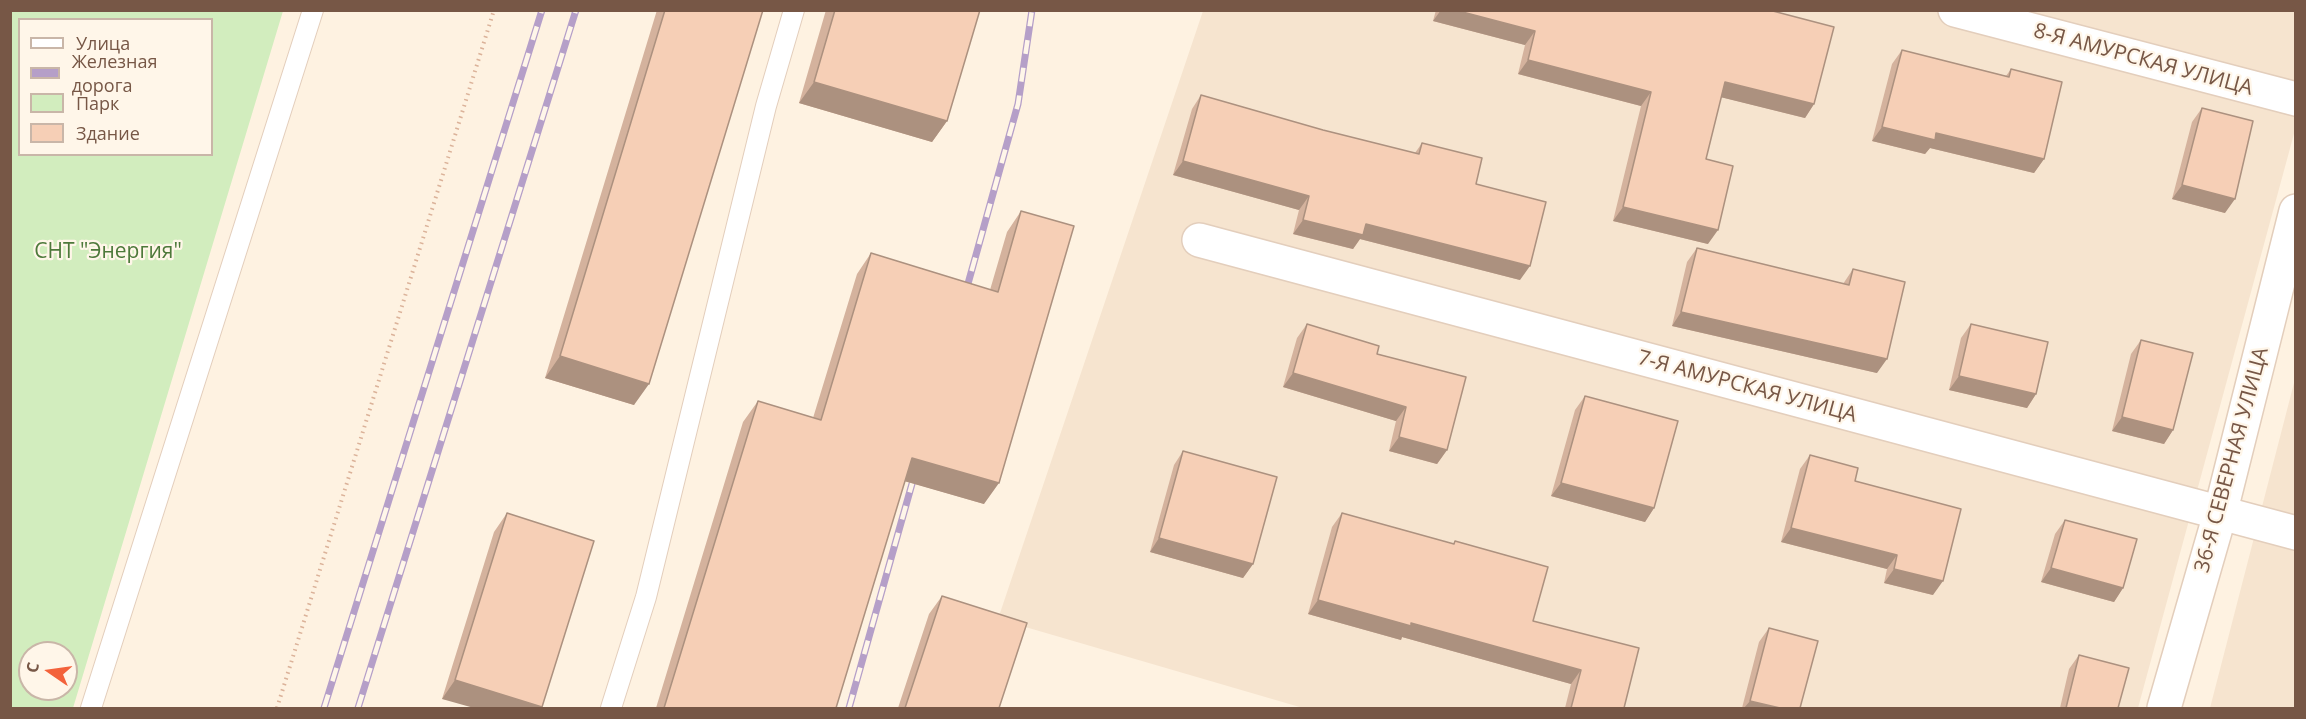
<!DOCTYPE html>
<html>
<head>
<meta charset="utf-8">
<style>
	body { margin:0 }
	#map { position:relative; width:2306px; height:719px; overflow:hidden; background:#fef2e1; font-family:"Open Sans",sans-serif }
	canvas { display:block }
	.frame { position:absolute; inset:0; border:12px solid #775746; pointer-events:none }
	.legend { position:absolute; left:18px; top:18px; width:195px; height:138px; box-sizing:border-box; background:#fff6e9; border:2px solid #c9b6a8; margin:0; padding:8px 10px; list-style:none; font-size:18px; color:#775746 }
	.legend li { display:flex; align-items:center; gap:12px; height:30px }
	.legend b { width:30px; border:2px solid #c9b6a8 }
	.north { position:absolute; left:18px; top:641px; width:60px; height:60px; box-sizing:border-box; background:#fff6e9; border:2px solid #c9b6a8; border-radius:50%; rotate:283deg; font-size:16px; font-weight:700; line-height:24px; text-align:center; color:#775746 }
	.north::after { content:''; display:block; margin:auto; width:21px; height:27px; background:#f3623b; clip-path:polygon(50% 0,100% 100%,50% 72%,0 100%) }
</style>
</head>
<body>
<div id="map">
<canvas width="2306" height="719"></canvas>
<div class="frame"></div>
<ul class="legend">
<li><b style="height:8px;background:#fff"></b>Улица</li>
<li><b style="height:8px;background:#b59fc8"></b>Железная дорога</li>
<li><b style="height:16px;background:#d2edbe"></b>Парк</li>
<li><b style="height:16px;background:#f6cfb6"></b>Здание</li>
</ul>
<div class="north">С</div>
</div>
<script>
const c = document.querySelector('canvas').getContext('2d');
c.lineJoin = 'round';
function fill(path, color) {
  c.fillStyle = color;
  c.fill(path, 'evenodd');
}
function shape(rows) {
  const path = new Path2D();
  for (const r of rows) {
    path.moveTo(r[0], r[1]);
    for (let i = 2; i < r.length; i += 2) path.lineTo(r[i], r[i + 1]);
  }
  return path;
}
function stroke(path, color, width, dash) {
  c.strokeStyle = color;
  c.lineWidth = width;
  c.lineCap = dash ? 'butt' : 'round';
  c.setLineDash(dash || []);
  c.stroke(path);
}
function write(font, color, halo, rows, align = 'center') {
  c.font = font + ' "Open Sans",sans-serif';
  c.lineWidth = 4.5;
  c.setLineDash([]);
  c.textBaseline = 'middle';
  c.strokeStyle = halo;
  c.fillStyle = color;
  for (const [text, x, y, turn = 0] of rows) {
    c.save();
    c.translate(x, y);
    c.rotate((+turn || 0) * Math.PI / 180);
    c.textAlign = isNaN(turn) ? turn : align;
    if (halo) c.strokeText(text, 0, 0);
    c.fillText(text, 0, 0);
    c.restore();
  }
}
fill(shape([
	[1203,11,2295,11,2295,130,2138,708,1303,708,998,619],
	[2295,379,2295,708,2210,708]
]), '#f6e4cf');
fill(shape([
	[10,11,283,11,73,708,11,708],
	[20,20,212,20,212,154,20,154],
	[30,653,66,653,66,689,30,689]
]), '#d2edbe');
const lane = shape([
	[91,708,313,10],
	[611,708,646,597,766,106,794,10]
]);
const street = shape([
	[1955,10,2296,99],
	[1199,240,2296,533],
	[2164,708,2220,514,2296,211]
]);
stroke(lane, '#e3cebc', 22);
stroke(street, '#e3cebc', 36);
stroke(shape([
	[277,708,494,10]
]), '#dbb299', 4, [1.5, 4.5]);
stroke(lane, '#fff', 20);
stroke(street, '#fff', 33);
const rail = shape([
	[964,298,1018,104,1032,10],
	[324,708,542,10],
	[358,708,576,10],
	[849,708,917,466]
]);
stroke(rail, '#b59fc8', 7);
stroke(rail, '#fff6e9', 4.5, [14]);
fill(shape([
	[657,10,763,10,634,405,545,378],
	[826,10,980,10,947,121,932,142,799,103],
	[1436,10,1769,10,1814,104,1805,118,1721,97,1706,159,1708,244,1613,221,1641,106,1518,74,1525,45,1433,21],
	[1902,50,2006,76,2011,69,2044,159,2034,173,1930,148,1925,154,1872,141,1892,64],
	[1201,95,1323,130,1415,153,1422,143,1476,184,1520,280,1360,239,1353,249,1293,234,1299,210,1173,175,1192,109],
	[2202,108,2225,213,2172,199,2192,122],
	[1021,211,984,504,905,481,836,708,656,708,743,422,758,401,813,418,857,274,871,253,990,290,1007,232],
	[1697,248,1843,284,1853,269,1877,373,1672,326,1687,262],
	[1307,324,1377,354,1447,450,1437,464,1389,451,1396,421,1283,387,1297,338],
	[1971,324,2036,394,2027,408,1949,390,1961,338],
	[2141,340,2173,430,2164,444,2112,431,2131,354],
	[1585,396,1654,508,1645,522,1551,496,1575,410],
	[1183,451,1253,564,1243,578,1150,552,1174,465],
	[1810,455,1855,481,1933,595,1884,583,1887,569,1781,542,1800,469],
	[507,513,541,708,442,699,494,532],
	[1342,513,1453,544,1455,541,1533,621,1624,708,1565,708,1571,684,1402,637,1401,640,1308,614,1332,527],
	[2065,520,2123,588,2114,602,2041,582,2055,534],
	[942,596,999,708,898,708,929,614],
	[1769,628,1800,708,1742,708,1759,642],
	[2079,655,2118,708,2060,708,2069,669]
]), '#d4b29d');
fill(shape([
	[1441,10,1455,10,1535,31,1525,45,1433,21],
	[1528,60,1651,92,1641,106,1518,74],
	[814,82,947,121,932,142,799,103],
	[1725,82,1814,104,1805,118,1716,96],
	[1882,127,1936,133,2044,159,2034,173,1930,148,1925,154,1872,141],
	[1183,161,1309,196,1299,210,1173,175],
	[2182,185,2235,199,2225,213,2172,199],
	[1623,207,1718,230,1708,244,1613,221],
	[1303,220,1366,224,1530,266,1520,280,1360,239,1353,249,1293,234],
	[1681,312,1887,359,1877,373,1672,326],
	[560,356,649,384,634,405,545,378],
	[1293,373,1406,407,1396,421,1283,387],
	[1959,376,2036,394,2027,408,1949,390],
	[2122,417,2173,430,2164,444,2112,431],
	[1399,437,1447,450,1437,464,1389,451],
	[912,458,999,483,984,504,897,479],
	[1561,483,1654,508,1645,522,1551,496],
	[1791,528,1897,555,1887,569,1781,542],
	[1159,538,1253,564,1243,578,1150,552],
	[2051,568,2123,588,2114,602,2041,582],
	[1894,569,1943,581,1933,595,1884,583],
	[1318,600,1411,623,1581,670,1571,684,1402,637,1401,640,1308,614],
	[455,680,542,707,541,708,474,708,442,699],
	[1750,701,1780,708,1744,708]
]), '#ac917f');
const building = shape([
	[665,10,763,10,649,384,560,356,665,10],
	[835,10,980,10,947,121,814,82,835,10],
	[1455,10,1769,10,1834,27,1814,104,1725,82,1706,159,1733,166,1718,230,1623,207,1651,92,1528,60,1535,31,1455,10],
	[1902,50,2009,77,2011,69,2062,82,2044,159,1936,133,1935,140,1882,127,1902,50],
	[1201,95,1323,130,1419,154,1422,143,1482,158,1476,184,1546,202,1530,266,1366,224,1363,235,1303,220,1309,196,1183,161,1201,95],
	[2202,108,2253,121,2235,199,2182,185,2202,108],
	[1021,211,1074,226,999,483,912,458,836,708,664,708,758,401,821,420,871,253,998,292,1021,211],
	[1697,248,1849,285,1853,269,1905,282,1887,359,1681,312,1697,248],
	[1307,324,1379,346,1377,354,1466,377,1447,450,1399,437,1406,407,1293,373,1307,324],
	[1971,324,2048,342,2036,394,1959,376,1971,324],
	[2141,340,2193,353,2173,430,2122,417,2141,340],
	[1585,396,1678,421,1654,508,1561,483,1585,396],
	[1183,451,1277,477,1253,564,1159,538,1183,451],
	[1810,455,1858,468,1855,481,1961,509,1943,581,1894,569,1897,555,1791,528,1810,455],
	[507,513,594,541,542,707,455,680,507,513],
	[1342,513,1454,544,1455,541,1548,567,1533,621,1639,648,1624,708,1571,708,1581,670,1411,623,1411,626,1318,600,1342,513],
	[2065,520,2137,539,2123,588,2051,568,2065,520],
	[942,596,1027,623,999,708,905,708,942,596],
	[1769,628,1818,641,1800,708,1780,708,1750,701,1769,628],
	[2079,655,2129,668,2118,708,2066,708,2079,655]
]);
fill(building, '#f6cfb6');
stroke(building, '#ac917f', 1.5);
write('21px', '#775746', '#fff6e9', [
	["8-Я АМУРСКАЯ УЛИЦА",2143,60,15],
	["7-Я АМУРСКАЯ УЛИЦА",1747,387,15],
	["36-Я СЕВЕРНАЯ УЛИЦА",2232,460,-75]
]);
write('21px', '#4d793a', '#fff6e9', [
	["СНТ \"Энергия\"",108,252]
]);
</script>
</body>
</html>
